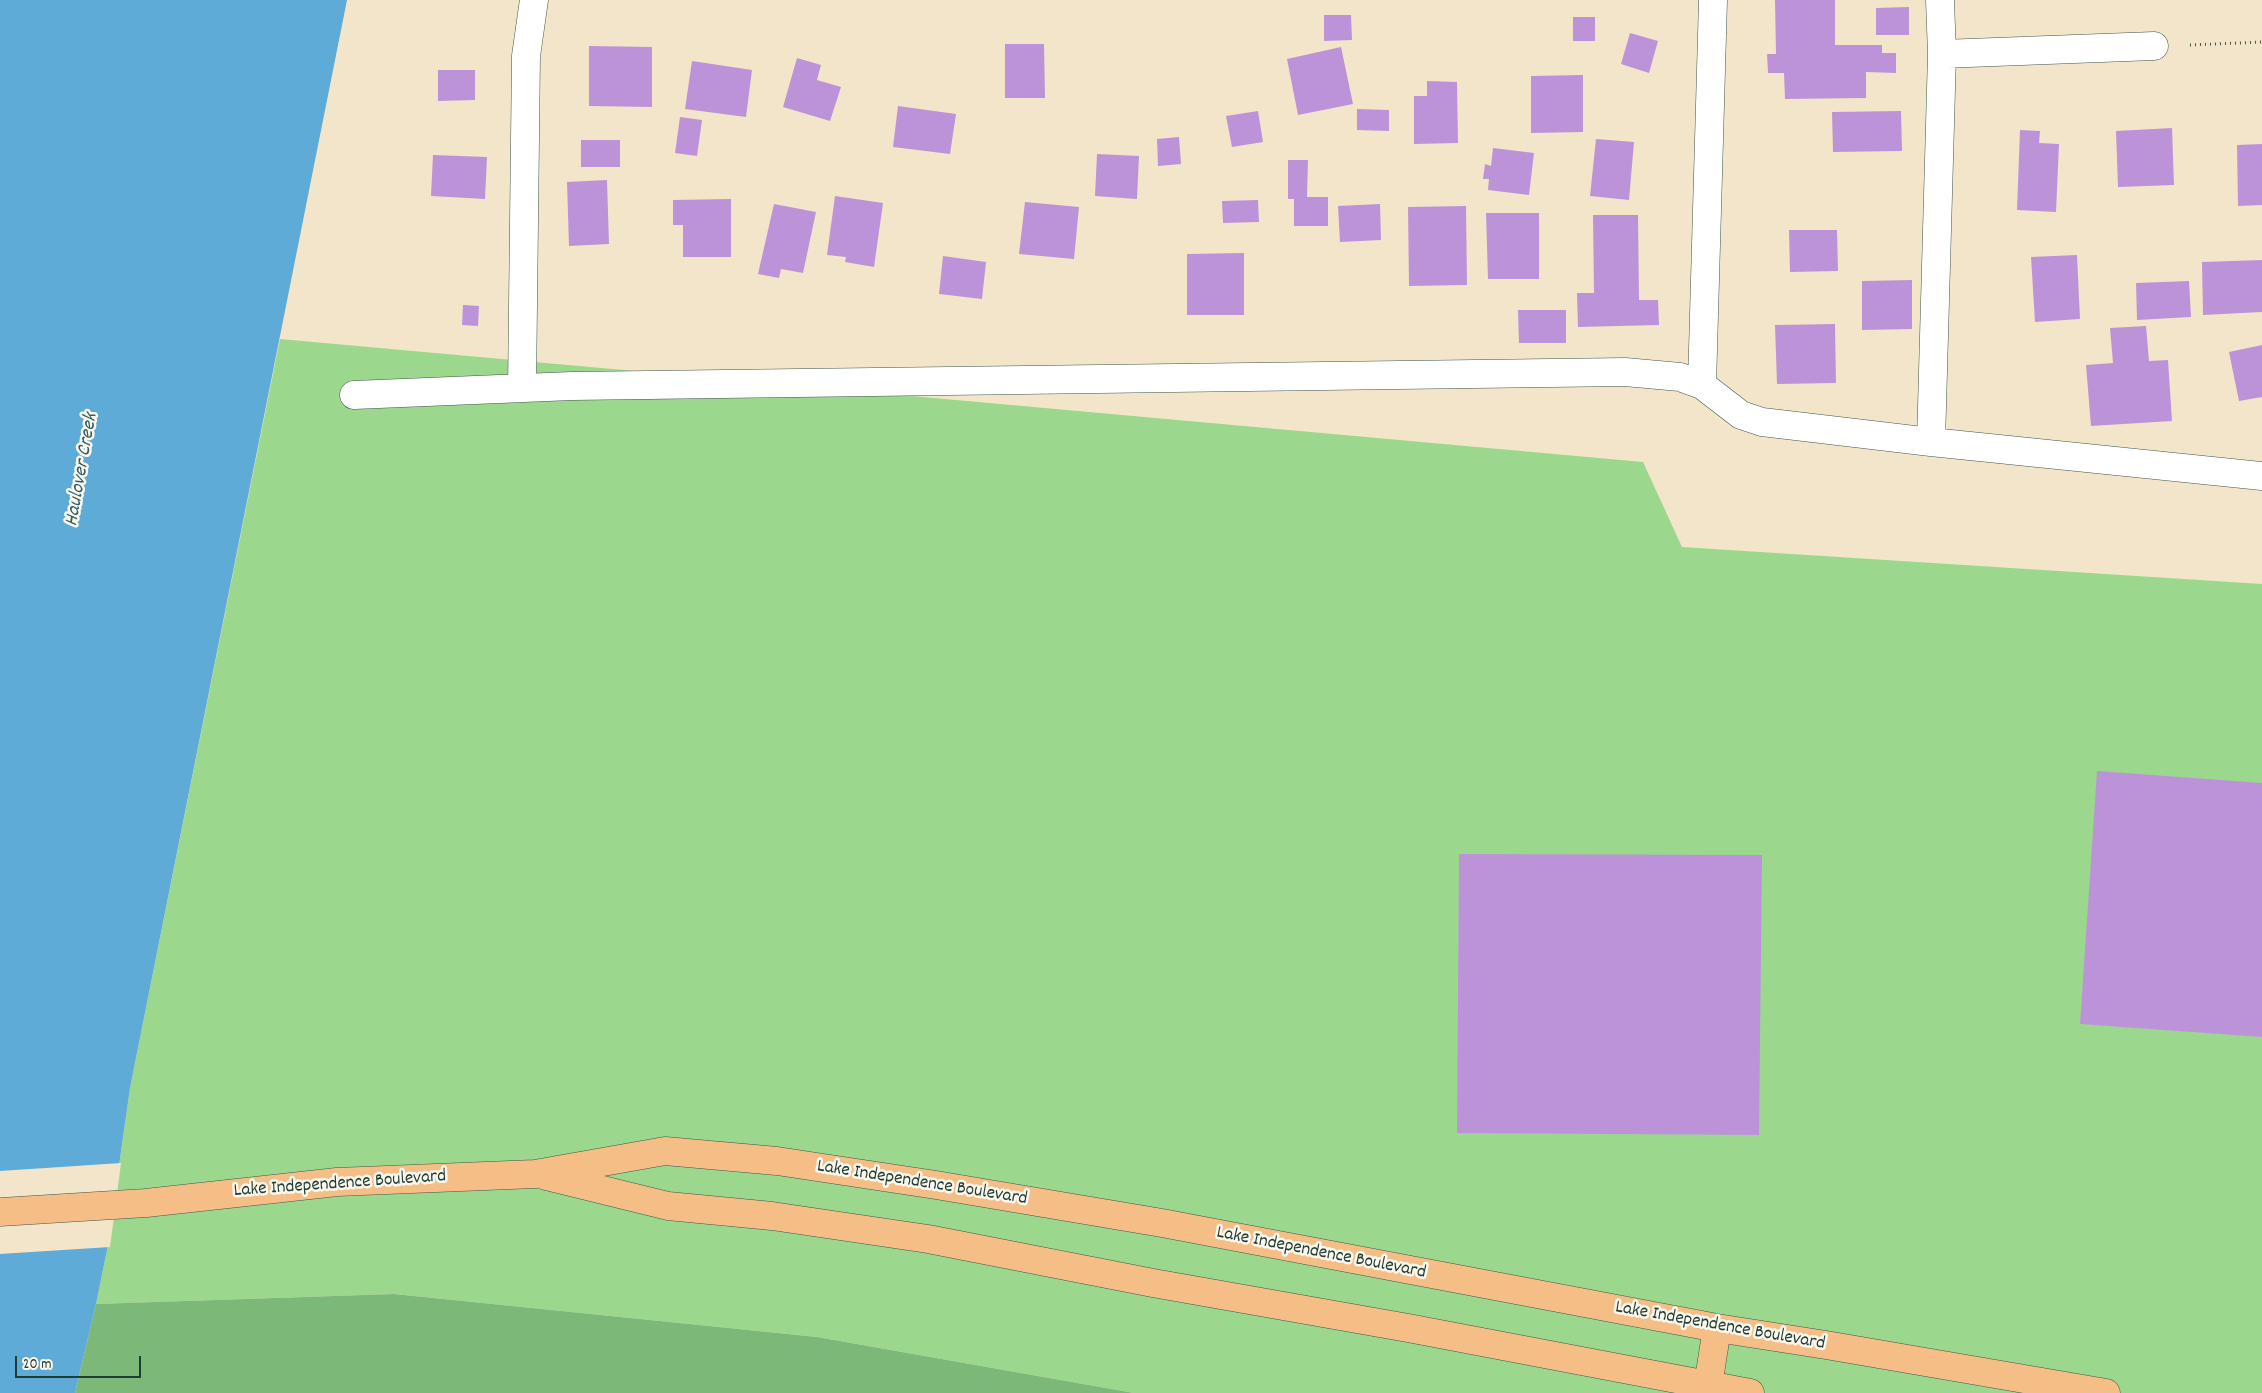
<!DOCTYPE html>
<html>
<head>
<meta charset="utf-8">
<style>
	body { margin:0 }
	#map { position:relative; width:2262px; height:1393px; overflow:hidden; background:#f3e5ca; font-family:Dekko,sans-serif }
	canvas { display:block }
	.scale { position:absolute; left:15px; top:1356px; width:126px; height:22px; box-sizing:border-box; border:2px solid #1f3d34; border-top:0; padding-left:6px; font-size:15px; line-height:18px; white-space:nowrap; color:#1f3d34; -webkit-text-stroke:4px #fbf7ec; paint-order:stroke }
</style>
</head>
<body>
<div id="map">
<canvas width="2262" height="1393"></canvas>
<div class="scale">20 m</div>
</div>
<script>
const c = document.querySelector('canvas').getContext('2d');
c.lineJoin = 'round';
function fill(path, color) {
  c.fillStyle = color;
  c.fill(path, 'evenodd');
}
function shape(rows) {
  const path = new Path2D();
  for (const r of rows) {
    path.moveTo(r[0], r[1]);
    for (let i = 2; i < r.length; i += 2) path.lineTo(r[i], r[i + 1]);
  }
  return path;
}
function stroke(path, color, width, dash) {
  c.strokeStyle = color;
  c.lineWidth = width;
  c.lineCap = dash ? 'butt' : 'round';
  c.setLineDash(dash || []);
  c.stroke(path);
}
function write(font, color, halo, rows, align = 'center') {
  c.font = font + ' Dekko,sans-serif';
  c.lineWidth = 5;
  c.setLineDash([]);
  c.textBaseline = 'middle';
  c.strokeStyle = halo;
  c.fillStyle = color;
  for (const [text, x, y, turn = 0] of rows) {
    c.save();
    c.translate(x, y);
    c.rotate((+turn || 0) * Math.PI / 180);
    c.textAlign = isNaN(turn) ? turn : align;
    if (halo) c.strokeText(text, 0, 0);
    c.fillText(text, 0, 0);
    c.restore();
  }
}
fill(shape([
	[280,339,1643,462,1682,547,2262,584,2262,1393,1134,1393,817,1337,394,1294,96,1304,107,1250,130,1088]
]), '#9bd88d');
fill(shape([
	[394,1294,817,1337,1134,1393,75,1393,96,1304]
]), '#7cb878');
fill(shape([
	[0,0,347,0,130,1088,107,1250,96,1304,75,1393,0,1393]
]), '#5dabd6');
fill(shape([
	[121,1163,110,1247,0,1254,0,1171]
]), '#f3e5ca');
fill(shape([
	[1775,0,1835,0,1835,45,1882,45,1882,53,1896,53,1896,73,1866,72,1866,98,1785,99,1784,73,1768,73,1767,54,1776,54],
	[1909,7,1909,35,1876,35,1876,8],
	[1324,15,1351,15,1352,40,1324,41],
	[1573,17,1595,17,1595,41,1573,41],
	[1630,33,1658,41,1649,73,1621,64],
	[1005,44,1044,44,1045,98,1005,98],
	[589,46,652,47,652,107,589,106],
	[1341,47,1353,104,1298,115,1287,59],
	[797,58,821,65,817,80,841,87,830,121,783,107],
	[692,61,752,70,746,117,685,109],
	[438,70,475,70,475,100,438,101],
	[1583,75,1583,132,1531,133,1531,76],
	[1427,81,1457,82,1458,143,1414,144,1414,96,1427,96],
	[898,106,956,114,950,154,893,147],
	[1357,109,1389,110,1389,131,1357,130],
	[1258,111,1263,142,1232,147,1226,116],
	[1901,111,1902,151,1833,152,1832,112],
	[680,117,702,120,697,156,675,153],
	[2172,128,2174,185,2118,187,2116,131],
	[2020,130,2040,131,2039,143,2059,144,2056,212,2017,210],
	[1179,137,1181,164,1158,166,1157,139],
	[1596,139,1634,142,1629,200,1590,196],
	[581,140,620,140,620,167,581,167],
	[2262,144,2262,205,2238,206,2237,145],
	[1493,148,1534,153,1529,195,1488,190,1489,179,1483,179,1485,164,1491,166],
	[1097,154,1139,156,1137,199,1095,196],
	[433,155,487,157,485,199,431,196],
	[1288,160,1308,160,1307,197,1328,197,1328,226,1294,226,1294,199,1288,199],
	[607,180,609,244,569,246,567,182],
	[835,196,883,203,874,267,845,262,846,257,827,255],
	[731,199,731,257,683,257,683,225,673,225,673,200],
	[1258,200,1259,222,1223,223,1222,201],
	[1025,202,1079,207,1074,259,1019,254],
	[774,204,816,212,803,273,781,269,779,278,758,274],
	[1380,204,1381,240,1340,242,1338,206],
	[1466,206,1467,285,1409,286,1408,207],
	[1486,213,1539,213,1539,279,1488,279],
	[1593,215,1638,215,1639,300,1658,300,1659,325,1578,327,1577,293,1594,293],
	[1789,230,1837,230,1838,271,1790,272],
	[1244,253,1244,315,1187,315,1187,254],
	[2077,255,2080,319,2035,322,2031,257],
	[943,256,986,262,982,299,939,294],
	[2262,260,2262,312,2203,315,2202,262],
	[1912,280,1912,329,1862,330,1862,281],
	[2189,281,2191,317,2137,320,2136,283],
	[463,305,479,306,478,326,462,325],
	[1518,310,1566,310,1566,343,1519,343],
	[1835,324,1836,383,1777,384,1775,325],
	[2146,326,2149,361,2168,360,2172,421,2091,426,2086,365,2113,363,2110,328],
	[2262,345,2262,397,2239,401,2229,352],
	[2097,771,2262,783,2262,1037,2080,1024],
	[1459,854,1762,855,1759,1135,1457,1133]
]), '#bc93d9');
const street = shape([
	[1942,54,2154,46],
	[1702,385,1713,0],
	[522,388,526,56,534,0],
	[354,395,572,386,1625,372,1680,377,1702,385,1741,415,1762,422,1931,442,2262,476],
	[1931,442,1942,54,1940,0]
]);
const highway = shape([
	[546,1176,668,1206,772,1216,928,1239,1153,1283,1408,1328,1750,1393],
	[0,1212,146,1203,337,1182,535,1174,665,1151,777,1161,936,1185,1162,1223,1717,1328,1826,1345,2106,1393],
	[1708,1386,1717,1328]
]);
stroke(street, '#3f564a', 29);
stroke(highway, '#3f564a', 29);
stroke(shape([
	[2190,45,2262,42]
]), '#3f564a', 3, [1, 4]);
stroke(street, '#fff', 28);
stroke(highway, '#f6be87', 28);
write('19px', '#1f3d34', '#fbf7ec', [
	["Lake Independence Boulevard",922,1184,9],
	["Lake Independence Boulevard",340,1185,-4],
	["Lake Independence Boulevard",1321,1254,11],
	["Lake Independence Boulevard",1720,1327,10]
]);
write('italic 20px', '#325e65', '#fbf7ec', [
	["Haulover Creek",83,470,-80]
]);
</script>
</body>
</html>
